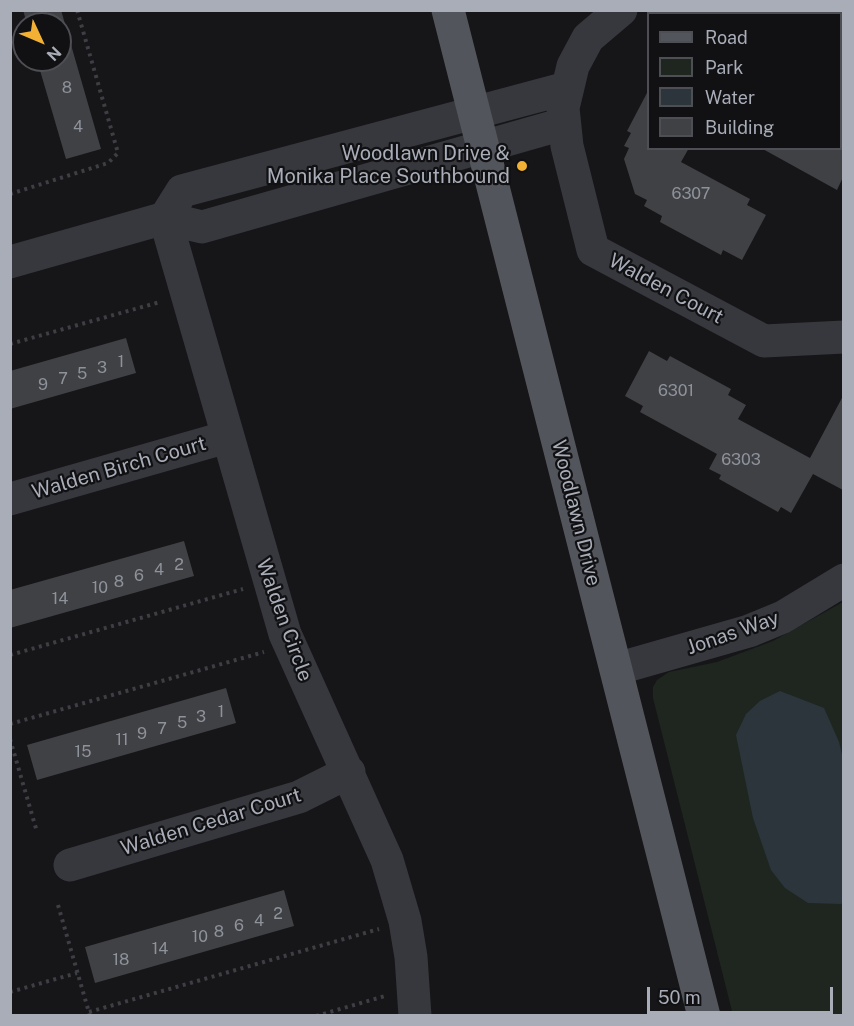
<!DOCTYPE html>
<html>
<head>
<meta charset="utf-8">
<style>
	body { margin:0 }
	#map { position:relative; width:854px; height:1026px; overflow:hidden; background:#161618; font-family:"Public Sans",sans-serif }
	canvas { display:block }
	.frame { position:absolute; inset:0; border:12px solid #a8adb8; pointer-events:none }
	.legend { position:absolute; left:647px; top:12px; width:195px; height:138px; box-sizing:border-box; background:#111113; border:2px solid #4d4f55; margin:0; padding:8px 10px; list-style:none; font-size:18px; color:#a8adb8 }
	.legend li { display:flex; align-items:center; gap:12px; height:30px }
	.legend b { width:30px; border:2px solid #4d4f55 }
	.north { position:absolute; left:12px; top:12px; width:60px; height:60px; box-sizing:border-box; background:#111113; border:2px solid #4d4f55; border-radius:50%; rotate:134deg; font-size:16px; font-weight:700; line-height:24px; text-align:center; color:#a8adb8 }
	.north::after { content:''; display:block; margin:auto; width:21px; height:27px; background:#f2b134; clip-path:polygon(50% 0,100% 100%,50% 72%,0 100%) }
	.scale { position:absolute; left:647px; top:987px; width:186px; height:27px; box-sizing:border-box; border:3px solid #a8adb8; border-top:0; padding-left:8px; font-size:18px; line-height:21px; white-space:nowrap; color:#a8adb8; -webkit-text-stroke:4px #111113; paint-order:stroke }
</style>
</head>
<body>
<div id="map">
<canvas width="854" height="1026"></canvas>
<div class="frame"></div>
<ul class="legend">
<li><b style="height:8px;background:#53555c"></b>Road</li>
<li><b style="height:16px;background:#1e261f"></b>Park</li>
<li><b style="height:16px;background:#2c353c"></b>Water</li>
<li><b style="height:16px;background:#404145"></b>Building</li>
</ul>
<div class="north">N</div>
<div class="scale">50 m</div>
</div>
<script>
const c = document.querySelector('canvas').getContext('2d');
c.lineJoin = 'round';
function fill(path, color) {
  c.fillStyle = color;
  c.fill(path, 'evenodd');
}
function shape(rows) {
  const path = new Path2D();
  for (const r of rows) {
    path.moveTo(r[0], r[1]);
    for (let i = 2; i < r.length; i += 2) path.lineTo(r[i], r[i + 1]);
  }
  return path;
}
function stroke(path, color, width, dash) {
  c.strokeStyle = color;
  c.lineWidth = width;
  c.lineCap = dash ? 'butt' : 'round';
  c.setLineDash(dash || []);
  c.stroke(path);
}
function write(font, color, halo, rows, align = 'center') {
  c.font = font + ' "Public Sans",sans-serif';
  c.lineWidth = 4.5;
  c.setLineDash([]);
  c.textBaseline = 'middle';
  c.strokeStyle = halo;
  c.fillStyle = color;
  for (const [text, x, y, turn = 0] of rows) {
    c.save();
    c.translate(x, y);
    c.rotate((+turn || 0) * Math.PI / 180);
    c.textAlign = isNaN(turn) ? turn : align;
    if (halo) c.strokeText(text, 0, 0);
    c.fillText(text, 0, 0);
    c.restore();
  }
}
fill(shape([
	[843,602,843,1015,733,1015,653,698,653,687,657,680,669,672,717,662,773,641]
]), '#1e261f');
fill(shape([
	[780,691,824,708,839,742,844,763,844,901,841,904,808,903,785,888,771,870,753,818,736,735,746,714,760,701]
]), '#2c353c');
fill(shape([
	[23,10,61,10,101,149,66,159,37,60,60,60,60,24,27,24],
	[648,91,648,148,689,148,681,162,750,199,747,205,766,215,742,260,723,250,721,255,660,222,662,216,644,206,647,200,635,194,624,159,629,148,624,146,631,133,627,131],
	[761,148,843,148,843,177,837,190],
	[126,338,136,373,10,409,10,371],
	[649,351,667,361,670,356,731,389,728,395,746,405,738,419,810,458,843,396,843,490,813,474,791,513,781,507,778,512,719,479,721,475,709,469,717,454,640,412,643,406,625,396],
	[184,541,194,576,10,628,10,590],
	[226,688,236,723,37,780,27,745],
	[284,890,294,926,95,983,85,947]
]), '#404145');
stroke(shape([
	[10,194,108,163,118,153,77,10],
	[10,344,160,302],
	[10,655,243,589],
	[10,724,264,652],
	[10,739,37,832],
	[58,905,90,1016],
	[10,992,77,973],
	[89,1012,379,929],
	[316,1016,385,996]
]), '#3d3f44', 4, [3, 4.5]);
stroke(shape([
	[621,10,588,38,573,66,563,108,567,146,593,250,764,341,844,337],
	[755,10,761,14],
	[840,57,844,59],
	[165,218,285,634,387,860,405,921,411,957,415,1016],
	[165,218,182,191,567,88],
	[10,262,165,218,202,227,563,124],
	[10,499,227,437],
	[616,669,749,631,783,617,844,580],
	[70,865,299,797,349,772]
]), '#37383d', 33);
stroke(shape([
	[448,10,704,1016]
]), '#53555c', 33);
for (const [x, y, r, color] of [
	[522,166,6,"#f2b134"]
]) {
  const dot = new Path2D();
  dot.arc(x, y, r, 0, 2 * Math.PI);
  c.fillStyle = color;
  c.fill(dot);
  stroke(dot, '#111113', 2);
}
write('16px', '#8e929b', null, [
	["8",67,88],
	["4",78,127],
	["6307",691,194],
	["1",121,362],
	["3",102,368],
	["5",82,374],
	["7",63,379],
	["9",43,385],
	["6301",676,391],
	["6303",741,460],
	["2",179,565],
	["4",159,570],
	["6",139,576],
	["8",119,582],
	["10",100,588],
	["14",60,599],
	["1",221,712],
	["3",201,717],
	["5",182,723],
	["7",162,729],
	["9",142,734],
	["11",122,740],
	["15",83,752],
	["2",278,914],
	["4",259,921],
	["6",239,926],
	["8",219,932],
	["10",200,937],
	["14",160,949],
	["18",121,960]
]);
write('20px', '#a8adb8', '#111113', [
	["Woodlawn Drive &",510,154],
	["Monika Place Southbound",510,177]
], 'right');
write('20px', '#a8adb8', '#111113', [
	["Walden Court",666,289,28],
	["Walden Birch Court",119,468,-16],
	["Woodlawn Drive",576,513,76],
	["Walden Circle",284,620,70],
	["Jonas Way",733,633,-19],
	["Walden Cedar Court",211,822,-17]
]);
</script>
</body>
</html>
